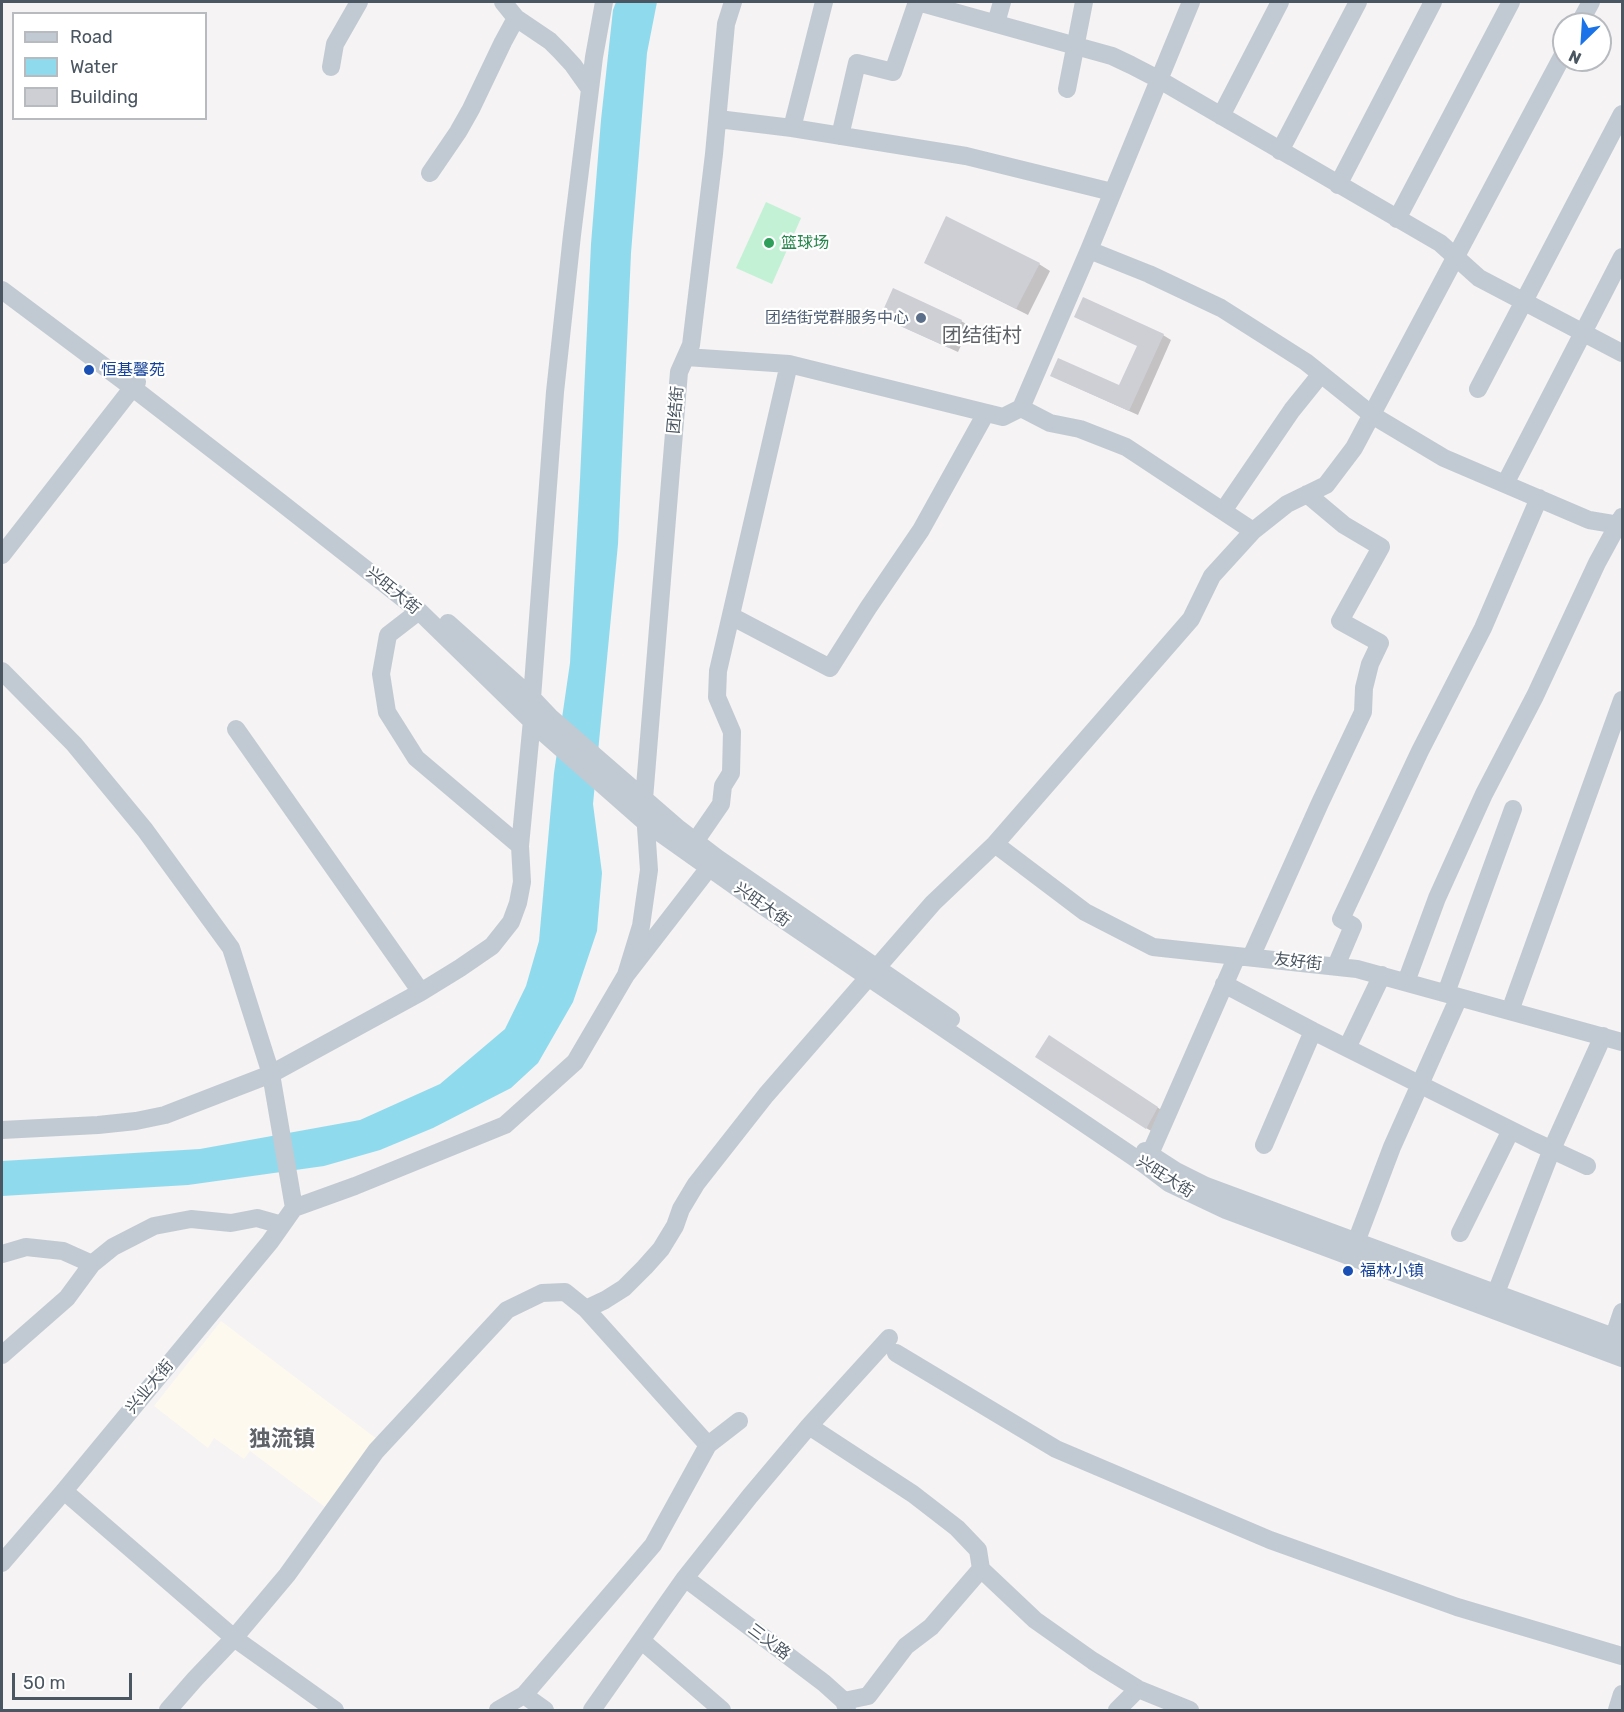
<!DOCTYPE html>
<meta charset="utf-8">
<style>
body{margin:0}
#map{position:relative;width:1624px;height:1712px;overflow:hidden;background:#f5f3f3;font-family:Rubik,sans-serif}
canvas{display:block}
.frame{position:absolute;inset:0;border:3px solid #4a5661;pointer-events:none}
.legend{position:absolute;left:12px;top:12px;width:195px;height:108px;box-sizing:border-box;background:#fff;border:2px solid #b7bbc0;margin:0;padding:8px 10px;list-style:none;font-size:18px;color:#4a5661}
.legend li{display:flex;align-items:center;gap:12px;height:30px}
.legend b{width:30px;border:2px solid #b7bbc0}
.north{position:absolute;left:1552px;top:12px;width:60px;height:60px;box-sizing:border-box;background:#fff;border:2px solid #b7bbc0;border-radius:50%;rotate:205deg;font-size:16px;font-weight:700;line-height:24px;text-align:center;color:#4a5661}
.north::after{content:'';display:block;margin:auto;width:21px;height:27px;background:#1a73e8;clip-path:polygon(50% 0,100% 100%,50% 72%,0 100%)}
.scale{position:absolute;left:12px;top:1673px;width:120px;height:27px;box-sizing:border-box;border:3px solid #4a5661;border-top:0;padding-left:8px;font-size:18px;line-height:21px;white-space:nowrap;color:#4a5661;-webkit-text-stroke:4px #fff;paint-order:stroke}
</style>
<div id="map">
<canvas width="1624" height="1712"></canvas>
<div class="frame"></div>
<ul class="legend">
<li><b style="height:8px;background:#c1cad2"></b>Road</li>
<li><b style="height:16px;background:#90daee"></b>Water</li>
<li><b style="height:16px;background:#cdcfd5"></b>Building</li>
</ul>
<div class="north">N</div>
<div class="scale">50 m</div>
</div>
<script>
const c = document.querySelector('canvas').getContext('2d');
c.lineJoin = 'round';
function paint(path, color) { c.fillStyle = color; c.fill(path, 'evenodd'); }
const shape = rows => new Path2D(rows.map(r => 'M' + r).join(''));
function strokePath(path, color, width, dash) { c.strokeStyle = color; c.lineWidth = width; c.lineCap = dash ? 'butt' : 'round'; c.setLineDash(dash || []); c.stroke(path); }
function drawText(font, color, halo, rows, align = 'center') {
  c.font = font + ' Rubik,"Noto Sans SC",sans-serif'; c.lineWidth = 4.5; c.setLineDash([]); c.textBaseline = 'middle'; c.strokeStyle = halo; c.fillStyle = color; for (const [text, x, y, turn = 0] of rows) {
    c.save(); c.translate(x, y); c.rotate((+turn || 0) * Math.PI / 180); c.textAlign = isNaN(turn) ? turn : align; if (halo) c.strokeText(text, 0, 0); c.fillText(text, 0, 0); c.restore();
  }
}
paint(shape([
 [221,1321,377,1439,325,1507,250,1451,244,1459,214,1438,208,1448,154,1406]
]), '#fdf9ef');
paint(shape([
 [766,202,801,218,772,284,736,268]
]), '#c3f1d5');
paint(shape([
 [616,2,657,2,647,53,631,253,618,544,593,804,602,873,597,931,573,1002,538,1063,511,1088,433,1128,380,1150,324,1166,188,1185,2,1196,2,1161,200,1149,360,1120,440,1084,505,1029,526,986,539,941,554,773,570,663,580,479,591,244,601,120,613,10]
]), '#90daee');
paint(shape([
 [1039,264,1050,271,1028,315,937,269],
 [890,321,961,321,970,326,958,352],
 [1163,335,1171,340,1138,415,1060,380,1120,387],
 [1058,1042,1166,1113,1155,1133,1146,1128]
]), '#0003');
paint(shape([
 [946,216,1040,263,1016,309,924,263],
 [893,288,962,320,949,348,880,317],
 [1083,297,1164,334,1129,411,1050,376,1058,358,1119,385,1137,346,1074,317],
 [1049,1035,1158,1107,1146,1129,1035,1057]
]), '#cdcfd5');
strokePath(shape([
 [503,2,516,18,550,41,561,52,573,65,590,89],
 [918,2,1112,56,1131,65,1158,79,1440,243,1479,278,1622,353],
 [996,23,1002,2],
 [1579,24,1591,2],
 [331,67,335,44,359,2],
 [1067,89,1084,2],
 [1221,116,1280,2],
 [718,119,792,128,966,156,1112,192],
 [792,128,824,2],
 [840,136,857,63,893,72,917,2],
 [1280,151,1358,2],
 [430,173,458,132,471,109,503,42,516,18],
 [1338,185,1433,2],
 [1397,219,1511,2],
 [1089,250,1149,274,1221,308,1306,362,1372,415,1444,458,1589,520,1619,525],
 [2,290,133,388,279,501,419,611,546,735,646,823,763,906,1144,1164,1169,1183,1226,1210,1622,1358],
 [686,357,789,364,1003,417,1021,408,1089,250,1191,2],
 [1478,389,1622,114],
 [1021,408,1050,423,1080,429,1126,447,1253,531],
 [1505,484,1622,257],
 [1223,511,1292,410,1321,374],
 [2,555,137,382],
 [419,611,388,635,381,674,387,712,416,758,520,846],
 [731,616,830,668,868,608,921,530,986,413],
 [448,623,532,698,550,717,679,829,717,858,951,1019],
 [2,671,74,744,145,830,231,948,271,1074,294,1208],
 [236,729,421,992],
 [995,844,1085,912,1153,947,1357,969,1622,1042],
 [690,849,721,804,723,786,731,773,732,732,717,697,718,671,789,364],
 [1251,957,1320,803,1363,712,1364,688,1370,664,1380,643,1340,621,1381,547,1344,525,1307,494],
 [1336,966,1353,926,1341,919,1420,751,1483,628,1539,498],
 [626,975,641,926,649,870,644,799,679,372,691,345,714,154,726,24,733,2],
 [1406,982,1437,898,1484,794,1535,696,1597,563,1622,517],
 [1224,984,1313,1031,1533,1141,1587,1166],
 [1446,993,1513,809],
 [1510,1011,1622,700],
 [1347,1048,1382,975],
 [2,1130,98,1125,136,1121,165,1115,271,1074,421,992,460,968,492,946,511,922,518,903,522,882,520,846,532,720,532,698,555,392,572,235,594,57,604,2],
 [1264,1145,1313,1031],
 [1145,1151,1176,1171,1206,1186,1622,1340],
 [1145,1162,1150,1154,1237,956],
 [294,1208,355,1186,505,1125,575,1062,626,975,715,860],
 [1460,1233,1511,1130],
 [1353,1250,1392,1147,1459,997],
 [2,1254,26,1247,63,1251,92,1264,113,1247,154,1226,191,1219,231,1223,257,1218,282,1225],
 [1492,1303,1552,1149,1603,1036],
 [586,1309,708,1445],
 [1610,1348,1622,1312],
 [896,1353,1056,1449,1270,1540,1457,1607,1622,1656],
 [2,1355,67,1298,92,1264],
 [809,1426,913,1494,957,1528,978,1550,981,1569,1035,1620,1093,1661,1138,1689,1190,1710],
 [64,1491,234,1638,335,1710],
 [2,1563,64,1491,270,1242,294,1208],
 [685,1578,824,1683,844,1701,847,1710],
 [642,1641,722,1710],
 [524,1695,545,1710],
 [844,1701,868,1696,906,1646,931,1627,981,1569],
 [168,1710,195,1679,234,1638,287,1575,376,1451,507,1310,542,1293,565,1292,586,1309,605,1300,624,1288,645,1267,661,1249,675,1226,681,1209,696,1184,766,1095,933,903,995,844,1191,619,1212,576,1253,531,1287,504,1326,485,1354,448,1564,53],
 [498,1710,524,1695,653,1545,708,1445,739,1421],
 [592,1710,685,1578,750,1496,809,1426,889,1338],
 [1117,1710,1138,1689],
 [1617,1710,1622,1694]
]), '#c1cad2', 18);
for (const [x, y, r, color] of [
 [769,243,6,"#2e9e5b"],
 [921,318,6,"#5c6f8a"],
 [89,370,6,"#1a4fb4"],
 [1348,1271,6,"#1a4fb4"]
]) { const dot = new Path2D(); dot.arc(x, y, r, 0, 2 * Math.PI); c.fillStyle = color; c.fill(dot); strokePath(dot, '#fff', 2); }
drawText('16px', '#27864d', '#fff', [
 ["篮球场",781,243]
], 'left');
drawText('16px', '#4e5e75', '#fff', [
 ["团结街党群服务中心",909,318]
], 'right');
drawText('16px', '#164399', '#fff', [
 ["恒基馨苑",101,370],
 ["福林小镇",1360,1271]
], 'left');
drawText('16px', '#4a5661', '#fff', [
 ["团结街",676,410,-85],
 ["兴旺大街",393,591,39],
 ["兴旺大街",762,905,35],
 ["友好街",1298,962,6],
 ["兴旺大街",1165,1177,32],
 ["兴业大街",150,1387,-50],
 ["三义路",769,1642,37]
]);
drawText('20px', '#5f6368', '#fff', [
 ["团结街村",982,336]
]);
drawText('bold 22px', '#5f6368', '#fff', [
 ["独流镇",282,1440]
]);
</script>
